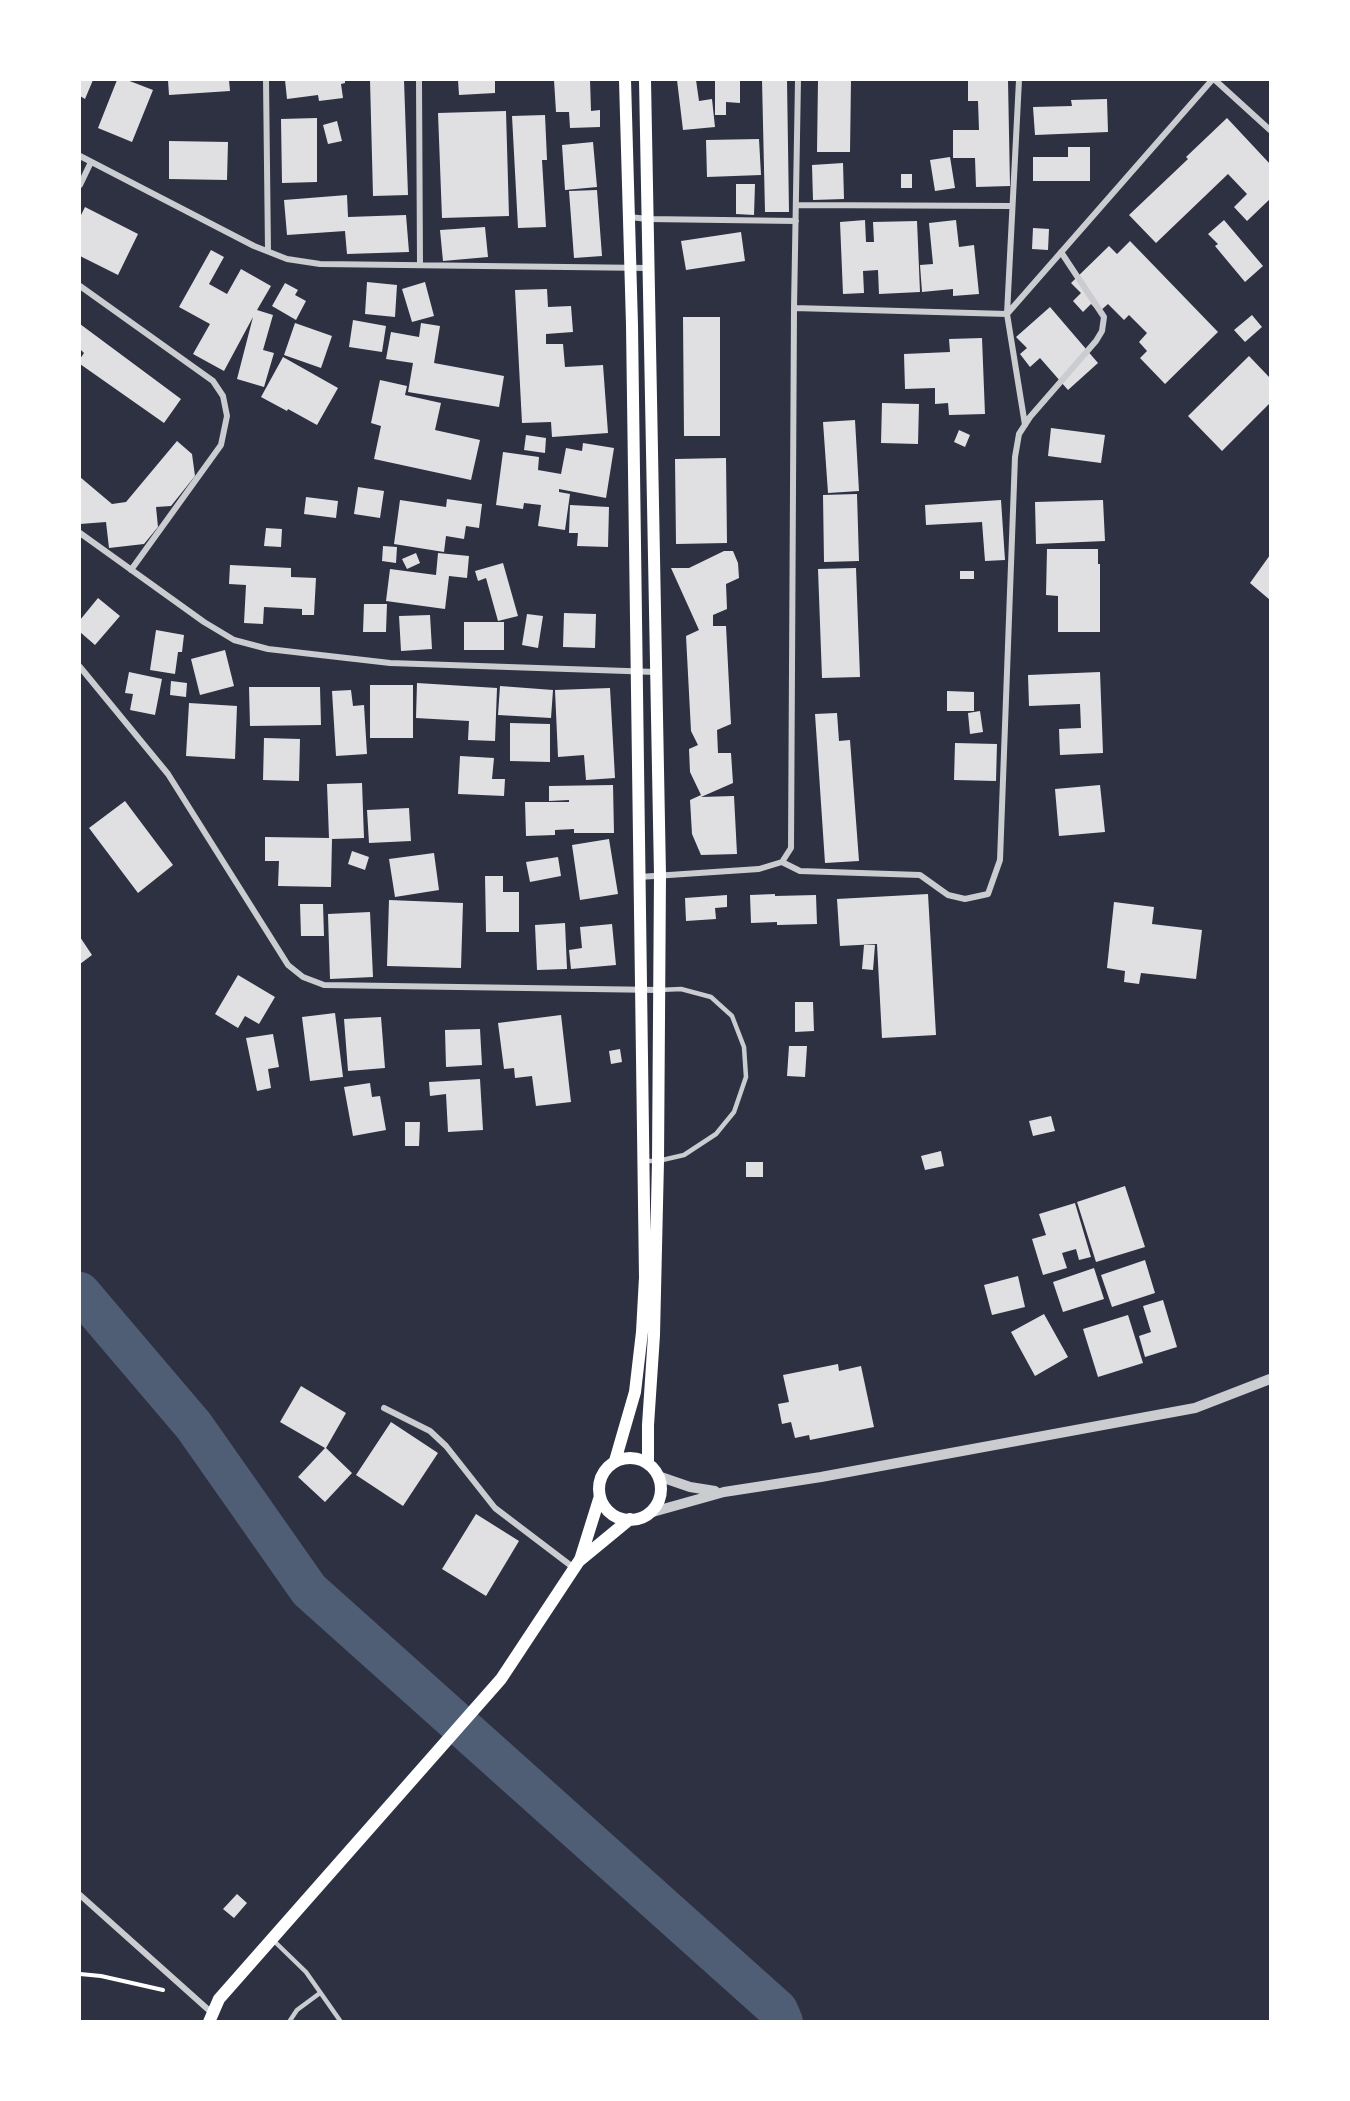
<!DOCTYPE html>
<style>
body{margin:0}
#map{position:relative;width:1350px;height:2101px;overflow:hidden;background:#2d3142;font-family:Ubuntu,sans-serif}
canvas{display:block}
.frame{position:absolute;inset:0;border:81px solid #fff;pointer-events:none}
</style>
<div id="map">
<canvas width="1350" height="2101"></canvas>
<div class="frame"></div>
</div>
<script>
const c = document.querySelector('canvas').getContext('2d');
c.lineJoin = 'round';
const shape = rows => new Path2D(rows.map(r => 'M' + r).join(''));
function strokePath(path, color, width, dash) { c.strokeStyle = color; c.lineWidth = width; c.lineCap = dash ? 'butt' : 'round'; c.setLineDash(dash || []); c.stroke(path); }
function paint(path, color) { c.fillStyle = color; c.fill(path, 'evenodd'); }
strokePath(shape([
 [80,1292,194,1426,309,1590,778,2010,783,2022]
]), '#4f5d75', 40);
paint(shape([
 [80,80,93,80,85,99,80,96],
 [117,80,127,80,153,90,132,142,98,128],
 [168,80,229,80,230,91,169,95],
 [285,80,345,80,345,83,341,84,343,98,319,101,318,95,287,99],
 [370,80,404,80,408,195,373,196],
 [458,80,495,80,495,93,459,95],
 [554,80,590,80,591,111,600,110,600,127,570,128,569,112,556,112],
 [677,80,696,80,699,101,712,99,715,127,683,130],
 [715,80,740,80,740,103,726,102,726,115,715,115],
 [762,80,787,80,789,212,765,212],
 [818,80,851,80,850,152,817,152],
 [968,80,1008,80,1010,186,976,187,975,158,953,158,953,130,979,130,978,101,968,101],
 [1107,99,1108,132,1035,135,1033,107,1072,106,1071,100],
 [506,111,509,216,442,218,438,113],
 [545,115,547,160,542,160,546,227,518,228,512,116],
 [317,118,317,182,282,183,281,119],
 [1227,118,1270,164,1270,199,1247,221,1234,207,1247,194,1228,174,1156,243,1129,215,1188,159,1186,157],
 [337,121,342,141,328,144,323,125],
 [759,139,761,175,707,177,706,140],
 [169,141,228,142,227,180,169,179],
 [593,142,597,187,565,190,562,145],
 [1068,147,1090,147,1090,181,1033,181,1033,157,1068,157],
 [950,157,955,188,935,191,930,160],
 [843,163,844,199,813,200,812,165],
 [901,174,912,174,912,188,901,188],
 [736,184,755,184,754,215,736,214],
 [597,190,602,256,574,258,569,191],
 [347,195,348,217,406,215,409,252,347,254,345,231,287,235,284,200],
 [85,207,138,234,118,275,80,256,80,217],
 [865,220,866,242,874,242,873,222,917,221,920,292,879,294,878,270,863,271,864,293,843,294,840,222],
 [956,220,959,247,974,245,979,294,953,296,953,289,922,292,920,265,933,264,929,223],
 [1224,220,1263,266,1245,282,1215,246,1218,244,1208,234],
 [485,227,488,257,443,261,440,230],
 [1033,228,1049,229,1048,250,1032,249],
 [741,232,745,261,686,270,681,241],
 [1130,241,1218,332,1165,384,1140,358,1147,351,1139,342,1147,333,1129,315,1124,320,1108,304,1099,312,1091,304,1083,312,1073,301,1081,293,1071,283,1109,246,1117,254],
 [211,250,224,257,209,284,227,294,241,269,271,286,257,310,273,315,263,350,274,353,264,387,237,379,253,317,224,371,193,354,210,324,179,307],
 [367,282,397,285,395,317,365,314],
 [425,282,434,316,412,322,402,289],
 [285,283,298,290,295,295,306,301,296,320,272,306],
 [547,289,548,307,571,306,573,332,546,334,546,344,563,344,565,367,603,365,608,433,552,437,551,422,522,423,515,290],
 [1050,307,1098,363,1068,390,1040,358,1030,367,1020,354,1027,348,1016,337],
 [1252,315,1262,327,1245,342,1234,330],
 [683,317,720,317,720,436,684,436],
 [353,320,386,326,382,352,349,347],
 [295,323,332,336,321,368,284,355],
 [421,323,440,326,434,363,504,376,499,407,408,392,413,363,386,359,391,332,419,337],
 [80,324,181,399,164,423,80,364,80,359,84,353,80,349],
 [982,338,985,414,949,415,948,403,935,404,935,388,905,389,904,354,950,352,949,339],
 [1249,356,1270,378,1270,403,1222,451,1188,416],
 [283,357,338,388,317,425,288,409,287,411,261,397],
 [380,380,407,386,405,395,441,403,435,430,480,440,471,480,374,459,381,426,371,423],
 [882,403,919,404,918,444,881,443],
 [855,420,859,491,828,493,823,422],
 [1051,428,1105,435,1101,463,1048,456],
 [959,430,970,435,965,447,954,442],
 [526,435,546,438,545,453,524,450],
 [177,441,192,454,195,476,171,506,156,507,158,527,144,544,109,548,106,522,80,524,80,477,112,504,126,502],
 [583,443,614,448,606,498,559,489,559,492,570,494,565,530,538,526,541,505,524,503,523,509,496,505,503,452,539,457,538,470,561,474,566,448,582,451],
 [726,458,727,543,676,544,675,459],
 [358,487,384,491,380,518,354,514],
 [857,494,859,561,824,562,823,495],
 [306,497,338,501,336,518,304,514],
 [447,499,482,504,479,528,466,526,464,539,446,536,444,552,394,544,400,500,446,507],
 [1001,500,1005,560,985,561,982,522,926,525,925,505],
 [1103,500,1105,541,1036,544,1035,502],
 [570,505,609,507,608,547,577,546,578,533,569,533],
 [266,528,282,529,281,547,264,546],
 [383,546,397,547,396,563,382,561],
 [1047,549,1098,549,1098,564,1100,564,1100,632,1058,632,1058,596,1046,595],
 [724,551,733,551,738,563,739,578,726,584,727,609,713,615,713,626,726,626,731,724,717,730,718,753,731,753,733,783,701,797,734,796,737,854,701,855,692,834,690,800,701,795,690,772,689,749,698,745,691,731,686,636,699,630,671,568,689,568],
 [416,553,420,563,407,569,402,559],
 [438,553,469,556,467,578,449,576,445,609,386,601,390,569,436,575],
 [1270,555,1270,600,1250,583],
 [503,563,518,616,498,621,486,578,478,581,475,571],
 [230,565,291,568,291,577,316,578,314,615,302,615,302,609,264,607,263,624,244,623,246,585,229,584],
 [856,568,860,677,822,678,818,569],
 [960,571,974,571,974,579,960,579],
 [98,598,120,616,95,645,80,632,80,620],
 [364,604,387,604,386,632,363,632],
 [564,613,596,614,595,648,563,647],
 [527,614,543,616,538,648,522,645],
 [430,615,432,649,401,651,399,616],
 [464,622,504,622,504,650,464,650],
 [156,630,184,635,182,652,178,652,175,674,150,670],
 [225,650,234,686,200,695,191,659],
 [129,672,162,679,155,715,130,710,133,694,125,693],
 [1100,672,1103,753,1060,755,1059,729,1081,728,1080,704,1029,706,1028,675],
 [171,681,187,683,186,697,170,695],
 [417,683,497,688,495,741,468,740,469,721,416,718],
 [370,685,413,685,413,738,370,738],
 [500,686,553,690,551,718,498,715],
 [249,687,320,687,321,725,250,726],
 [610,688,615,778,586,780,584,755,558,757,555,690],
 [351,690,353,706,364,705,367,754,336,756,332,691],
 [947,691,974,692,974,711,947,711],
 [189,703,237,706,235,759,186,756],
 [980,711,983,732,970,734,968,713],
 [837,713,839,741,850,740,859,861,825,863,815,714],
 [510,723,550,724,550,762,510,761],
 [264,738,300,739,299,781,263,780],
 [955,743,997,744,996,781,954,780],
 [460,756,494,758,492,779,505,779,504,796,458,794],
 [362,783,364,838,332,839,331,887,278,886,279,861,265,861,265,837,329,838,327,784],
 [613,785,614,833,574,833,574,829,555,830,555,835,526,836,525,802,569,802,569,800,549,801,549,786],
 [1100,785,1105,832,1059,836,1055,789],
 [125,801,173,865,138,893,89,828],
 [409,808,411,841,369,843,367,810],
 [609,839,618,894,580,900,572,845],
 [352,851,369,857,365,870,348,864],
 [434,853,439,890,395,897,389,859],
 [558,857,561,876,530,882,526,862],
 [485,876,503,876,503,892,519,892,519,932,486,932],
 [775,894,775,896,816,895,817,924,777,925,777,922,751,923,750,895],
 [928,894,936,1035,882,1038,877,944,840,946,837,899],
 [727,895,727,907,715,908,716,919,686,921,685,898],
 [389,900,463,903,461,968,387,966],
 [1114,902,1154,907,1152,924,1202,930,1196,979,1141,973,1139,984,1124,982,1125,971,1107,968],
 [300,904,323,904,324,936,301,936],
 [370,912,373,977,330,979,328,914],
 [565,923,567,969,537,970,535,925],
 [612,924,616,965,571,969,569,950,582,948,580,927],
 [80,937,92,955,80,964],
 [864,945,875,945,873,970,862,969],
 [238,975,275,997,259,1024,245,1016,238,1028,215,1014],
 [795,1002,813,1002,814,1031,795,1032],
 [335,1013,343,1077,310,1081,302,1017],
 [561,1015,571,1102,536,1106,532,1076,515,1078,514,1068,504,1069,498,1023],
 [381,1017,385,1068,348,1071,344,1019],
 [480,1029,482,1065,446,1067,445,1030],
 [273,1034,279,1067,268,1069,271,1088,257,1091,246,1038],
 [789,1046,807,1046,805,1077,787,1076],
 [620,1049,622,1062,611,1064,609,1051],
 [480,1079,483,1130,448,1132,446,1094,430,1096,429,1082],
 [370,1083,372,1097,380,1096,386,1130,353,1136,344,1087],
 [1051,1116,1055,1131,1033,1136,1029,1121],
 [405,1122,420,1122,419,1146,405,1146],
 [941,1151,944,1166,925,1170,921,1156],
 [746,1162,763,1162,763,1177,746,1177],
 [1125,1186,1145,1247,1096,1262,1077,1202],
 [1075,1203,1091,1257,1079,1260,1076,1249,1062,1253,1067,1268,1043,1275,1032,1239,1046,1235,1039,1214],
 [1145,1260,1155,1293,1112,1307,1101,1275],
 [1094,1268,1104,1299,1063,1312,1053,1282],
 [1018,1276,1025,1307,992,1315,984,1285],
 [1163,1300,1177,1347,1145,1357,1139,1336,1151,1332,1143,1306],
 [1044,1314,1068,1357,1035,1376,1011,1332],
 [1128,1315,1143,1363,1098,1377,1083,1329],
 [838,1364,839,1371,861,1366,874,1427,810,1440,809,1435,795,1438,791,1422,782,1424,778,1404,789,1402,783,1375],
 [301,1386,346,1413,326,1448,352,1473,325,1502,298,1477,325,1448,280,1422],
 [391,1422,438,1453,403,1506,356,1475],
 [476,1514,519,1541,486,1596,442,1569],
 [237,1894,247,1903,234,1918,223,1909]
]), '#e0e0e3');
strokePath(shape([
 [80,1974,101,1976,163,1990]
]), '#fff', 4);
strokePath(shape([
 [644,1161,658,1161,684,1155,716,1134,734,1112,746,1077,744,1047,732,1016,711,997,681,989,659,990],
 [274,1941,306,1972,341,2022],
 [289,2022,297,2010,320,1993]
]), '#caccd0', 4.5);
strokePath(shape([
 [266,80,268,251],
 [419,80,420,265],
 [1019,80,1007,314,1025,425],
 [1215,80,1270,130],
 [80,156,254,246,287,259,320,264,648,268],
 [80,185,91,162],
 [796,205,1012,206],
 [629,217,648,219,796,221],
 [80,286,213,381,223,396,227,416,221,445,131,570],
 [794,308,1007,314,1212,80],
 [80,533,204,622,234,640,268,649,390,663,656,672],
 [80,667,168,774,288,965,303,977,324,985,659,990],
 [782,862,800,871,920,875,948,895,965,899,988,894,1000,860,1015,457,1019,434,1030,417,1096,341,1102,331,1104,317,1061,252],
 [639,877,759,869,782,862,791,848,794,308,798,80],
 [384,1408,430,1431,446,1446,495,1508,574,1568],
 [80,1895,212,2013]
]), '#caccd0', 6);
strokePath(shape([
 [658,1476,690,1487,715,1491],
 [649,1513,724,1492,821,1477,1195,1408,1270,1379]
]), '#caccd0', 10);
strokePath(shape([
 [645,80,660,875,658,1161,654,1335,648,1425,648,1464],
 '599 1489a31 31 0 1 1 62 0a31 31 0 1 1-62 0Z',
 [615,1461,635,1392,642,1332,645,1277,632,325,625,80],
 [580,1560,600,1496],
 [209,2022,219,1999,501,1679,579,1561,630,1519]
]), '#fff', 12);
</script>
